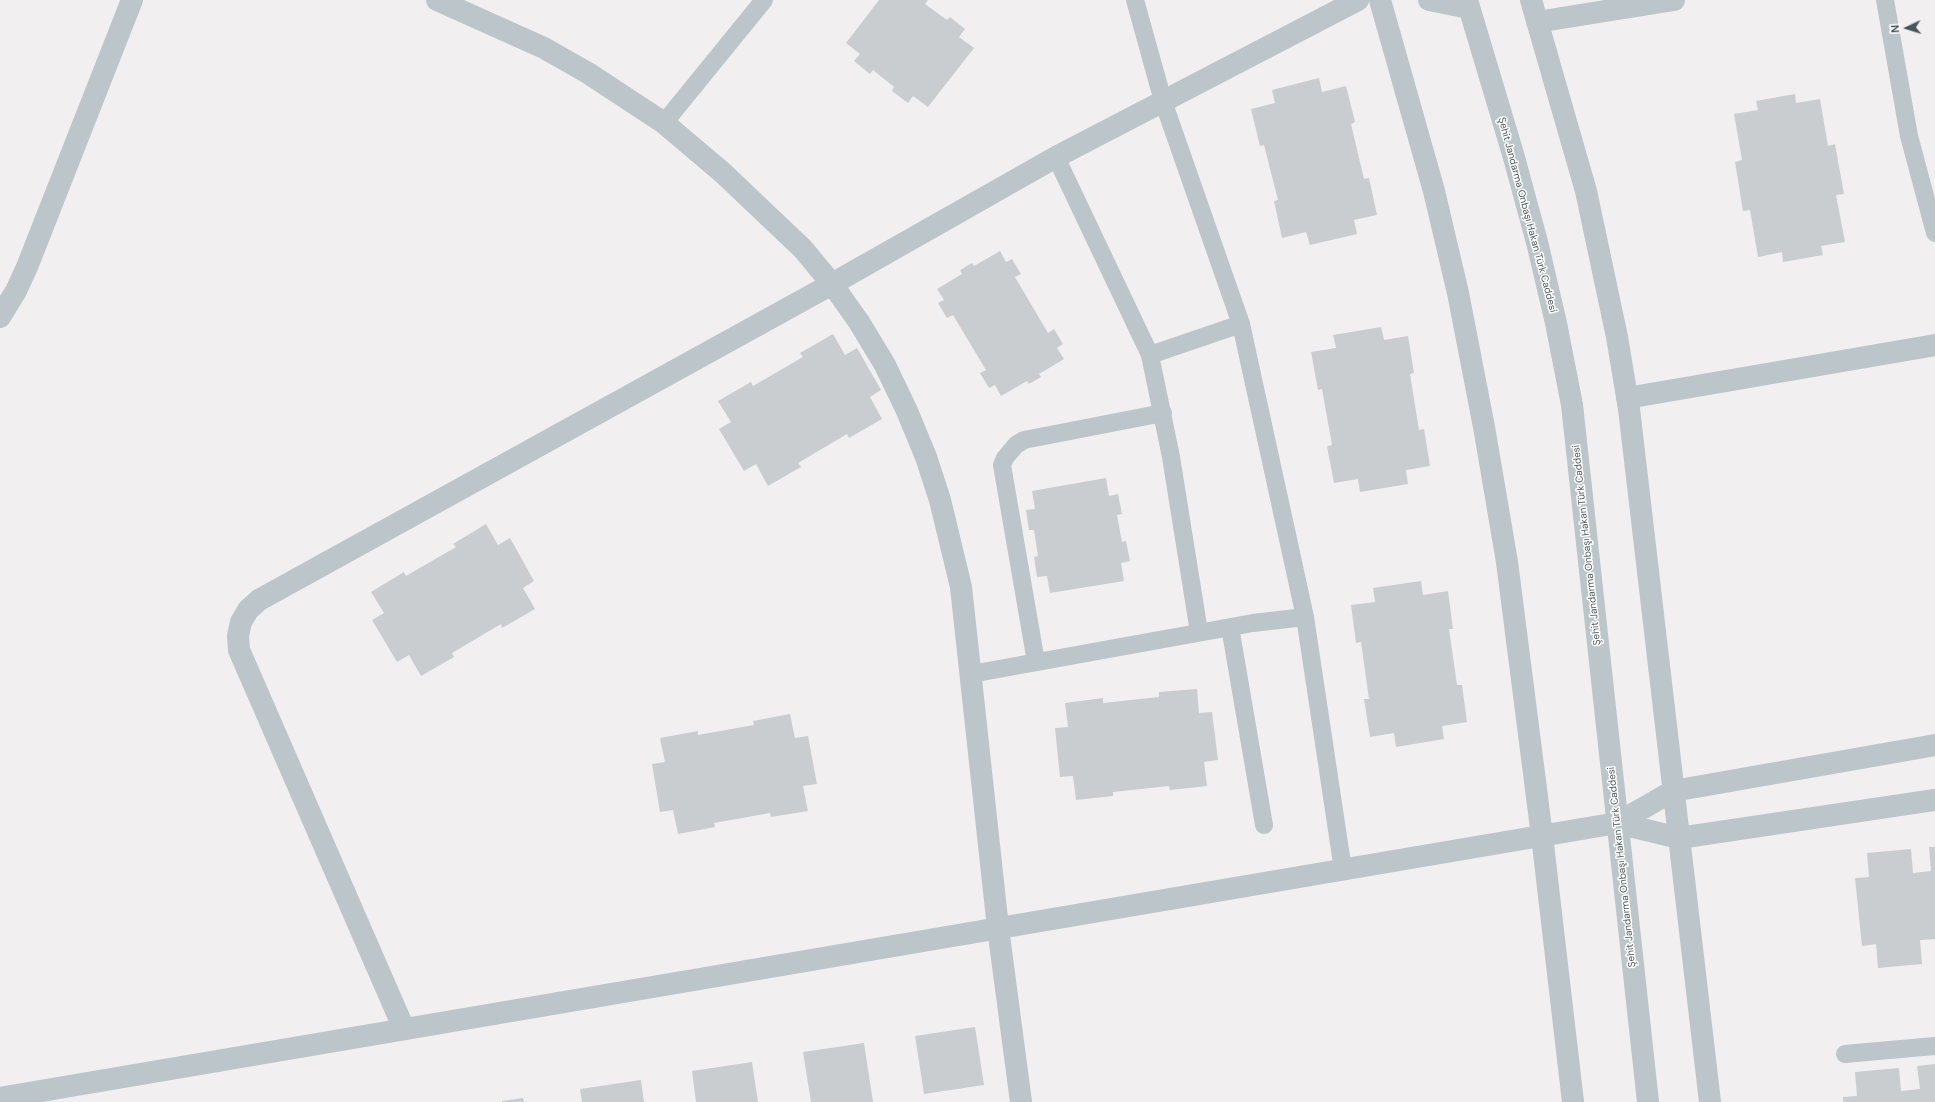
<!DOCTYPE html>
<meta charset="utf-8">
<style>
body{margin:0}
#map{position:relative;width:1935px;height:1102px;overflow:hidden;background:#f1eff0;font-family:"DM Sans",sans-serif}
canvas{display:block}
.north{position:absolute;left:1887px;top:8px;width:40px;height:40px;-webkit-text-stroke:3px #fff;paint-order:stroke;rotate:266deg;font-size:11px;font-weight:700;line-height:16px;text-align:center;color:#49555a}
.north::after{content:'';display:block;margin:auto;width:14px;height:18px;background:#49555a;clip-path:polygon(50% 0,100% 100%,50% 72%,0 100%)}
</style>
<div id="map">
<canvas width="1935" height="1102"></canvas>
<div class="north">N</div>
</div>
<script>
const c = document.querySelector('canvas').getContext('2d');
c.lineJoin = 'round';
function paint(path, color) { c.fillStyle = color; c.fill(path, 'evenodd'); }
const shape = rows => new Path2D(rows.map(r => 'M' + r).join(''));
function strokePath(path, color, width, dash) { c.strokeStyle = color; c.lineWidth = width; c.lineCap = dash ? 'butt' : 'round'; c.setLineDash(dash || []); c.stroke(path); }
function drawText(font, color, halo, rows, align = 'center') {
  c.font = font + ' "DM Sans",sans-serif'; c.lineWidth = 3; c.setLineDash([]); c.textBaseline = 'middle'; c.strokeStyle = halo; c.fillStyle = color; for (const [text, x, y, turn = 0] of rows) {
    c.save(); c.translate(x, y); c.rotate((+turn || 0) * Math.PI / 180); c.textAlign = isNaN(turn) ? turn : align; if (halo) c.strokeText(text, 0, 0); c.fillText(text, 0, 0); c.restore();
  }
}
paint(shape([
 [879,0,928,0,925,4,947,20,950,17,965,29,959,37,974,48,928,107,913,96,908,103,892,91,894,87,873,70,870,74,854,61,860,54,846,43],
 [1319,78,1322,92,1346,86,1355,122,1351,124,1364,179,1369,178,1377,215,1354,220,1357,234,1310,245,1306,232,1282,238,1274,201,1278,200,1264,145,1260,146,1251,109,1275,103,1272,90],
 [1795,94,1796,103,1820,99,1828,146,1835,144,1844,194,1836,195,1845,242,1821,246,1823,255,1783,262,1782,252,1758,257,1750,210,1743,211,1735,162,1742,160,1734,114,1758,110,1756,101],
 [1000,251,1006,262,1012,259,1021,274,1015,277,1048,333,1054,329,1063,344,1057,348,1064,359,1039,374,1041,377,1029,384,1027,381,1001,396,995,385,989,388,980,373,986,370,953,315,947,318,938,303,944,300,937,289,962,274,960,270,972,263,974,266],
 [1381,327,1384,340,1408,336,1414,373,1410,374,1419,430,1424,429,1430,466,1406,470,1408,484,1360,492,1358,479,1334,483,1327,446,1332,445,1322,389,1318,390,1311,352,1336,348,1333,335],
 [833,334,845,355,857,348,881,390,870,397,882,419,849,438,847,434,798,463,801,467,768,486,756,464,744,471,719,429,731,422,718,401,751,382,753,386,803,357,800,353],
 [1106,478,1109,496,1118,494,1122,514,1117,515,1122,542,1126,541,1130,561,1121,563,1124,581,1050,593,1047,576,1037,577,1034,557,1038,556,1034,530,1029,530,1026,510,1035,509,1032,491],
 [486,524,498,545,510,538,534,581,523,588,535,609,502,628,501,624,452,653,454,657,421,676,409,655,397,662,372,620,384,613,371,592,404,572,406,576,456,547,453,544],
 [1421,581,1423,595,1448,591,1453,629,1449,629,1457,685,1462,685,1467,722,1442,726,1444,739,1396,747,1394,733,1370,737,1364,699,1369,699,1361,642,1356,643,1351,605,1375,602,1373,588],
 [1197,689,1199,713,1212,712,1218,760,1204,762,1207,786,1170,790,1169,786,1113,792,1113,796,1076,800,1073,776,1060,777,1055,728,1068,727,1065,703,1103,698,1103,703,1159,697,1159,692],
 [790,714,795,738,808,736,817,784,803,786,808,811,771,817,770,813,714,823,715,827,678,834,673,810,660,812,652,764,665,762,660,738,698,731,698,735,754,725,753,721],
 [1929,847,1935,847,1935,939,1920,940,1922,964,1878,968,1876,944,1862,946,1855,878,1869,877,1867,853,1911,849,1913,873,1931,871],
 [975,1027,984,1085,924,1094,915,1036],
 [864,1043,873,1102,811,1102,803,1052],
 [752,1062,758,1102,696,1102,692,1071],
 [1935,1064,1935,1102,1843,1102,1843,1097,1857,1096,1855,1072,1899,1068,1901,1091,1920,1089,1917,1066],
 [641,1080,644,1102,582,1102,580,1089],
 [523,1098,524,1102,502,1102,502,1101]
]), '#c9cdd0');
strokePath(shape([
 [1135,0,1163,101,1241,324,1305,617,1343,870],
 [1885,0,1909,136,1935,233],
 [664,123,764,0],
 [1056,157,1150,355,1171,457,1199,632],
 [1150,355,1241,324],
 [1230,627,1264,825],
 [1036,662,1002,465,1005,458,1016,445,1024,440,1163,413],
 [971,674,1253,623,1305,617],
 [1845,1054,1935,1046]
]), '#bcc5ca', 18);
strokePath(shape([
 [437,0,544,48,588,73,664,123,723,173,803,249,832,284,859,322,885,365,907,411,926,457,940,500,961,587,998,928,1021,1102],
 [1380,0,1434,191,1458,293,1484,427,1507,562,1542,836,1573,1102],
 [1429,0,1469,8],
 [1467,0,1513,154,1537,242,1556,323,1572,405,1648,1102],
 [1531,0,1586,191,1617,337,1629,409,1710,1102],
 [1537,22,1674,0],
 [0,317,16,291,27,267,132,0],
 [1627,398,1935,345],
 [1617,823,1679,838,1935,800],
 [404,1029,239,650,238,636,241,622,248,610,259,600,832,284,1056,157,1358,0],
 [0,1098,1617,823,1673,791,1935,745]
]), '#bcc5ca', 22);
drawText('10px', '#49555a', '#fff', [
 ["Şehit Jandarma Onbaşı Hakan Türk Caddesi",1527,215,75],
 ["Şehit Jandarma Onbaşı Hakan Türk Caddesi",1587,545,-96],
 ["Şehit Jandarma Onbaşı Hakan Türk Caddesi",1622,867,-96]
]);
</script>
